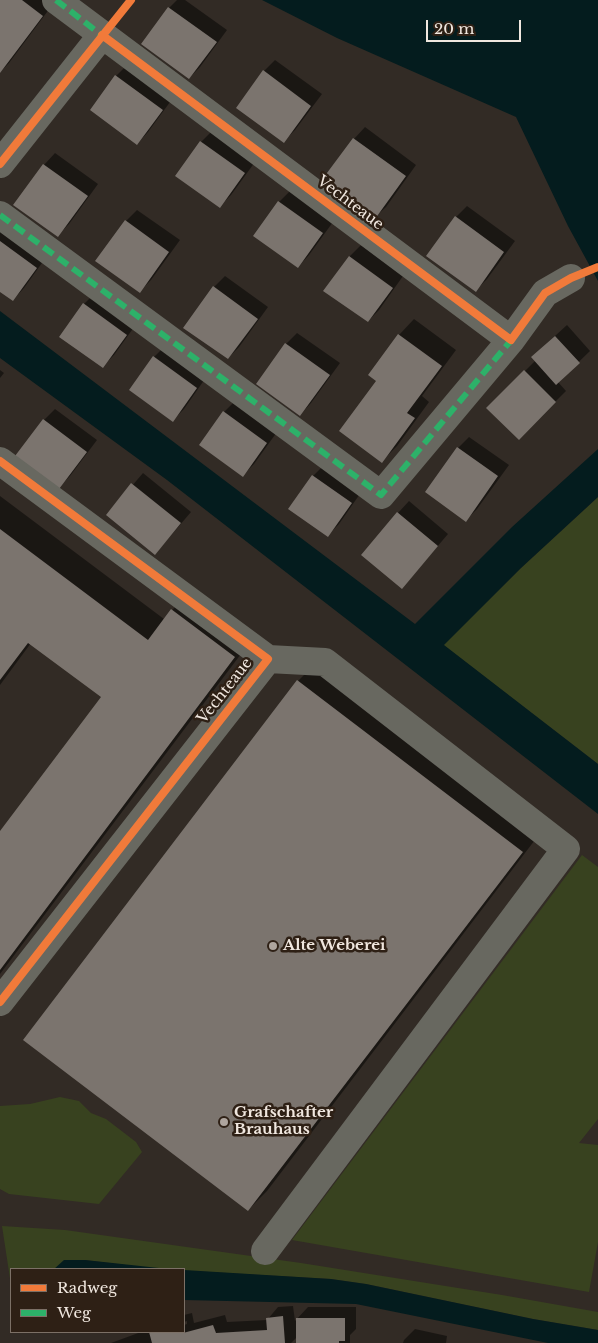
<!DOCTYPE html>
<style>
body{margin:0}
#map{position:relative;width:598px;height:1343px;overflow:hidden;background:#322b25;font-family:"Libre Baskerville",serif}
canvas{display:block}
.legend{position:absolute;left:10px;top:1268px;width:175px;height:65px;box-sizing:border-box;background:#2e2015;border:1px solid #7c7066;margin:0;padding:6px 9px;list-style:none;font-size:15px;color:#f0e7df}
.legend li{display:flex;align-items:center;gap:10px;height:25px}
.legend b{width:25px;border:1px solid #7c7066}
.scale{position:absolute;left:426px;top:20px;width:95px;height:22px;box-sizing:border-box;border:2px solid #f0e7df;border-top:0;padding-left:6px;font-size:15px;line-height:18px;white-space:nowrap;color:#f0e7df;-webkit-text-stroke:4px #2e2015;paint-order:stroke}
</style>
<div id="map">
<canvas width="598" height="1343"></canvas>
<ul class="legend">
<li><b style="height:6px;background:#f17a3a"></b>Radweg</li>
<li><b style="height:6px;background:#2db169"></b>Weg</li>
</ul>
<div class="scale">20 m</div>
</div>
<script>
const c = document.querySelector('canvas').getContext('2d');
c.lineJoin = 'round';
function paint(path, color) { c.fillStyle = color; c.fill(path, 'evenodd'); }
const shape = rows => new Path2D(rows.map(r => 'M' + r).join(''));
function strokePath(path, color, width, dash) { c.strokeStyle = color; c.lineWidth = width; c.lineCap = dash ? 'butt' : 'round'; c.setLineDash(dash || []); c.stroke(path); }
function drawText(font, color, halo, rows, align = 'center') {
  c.font = font + ' "Libre Baskerville",serif'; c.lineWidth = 5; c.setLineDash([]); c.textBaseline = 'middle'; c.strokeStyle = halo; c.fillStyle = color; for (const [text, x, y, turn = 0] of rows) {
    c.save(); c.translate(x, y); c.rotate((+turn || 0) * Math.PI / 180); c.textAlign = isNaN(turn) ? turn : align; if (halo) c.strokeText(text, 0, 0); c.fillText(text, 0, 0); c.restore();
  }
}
paint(shape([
 [598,497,598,764,443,645,521,568],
 [582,855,598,867,598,1119,579,1143,598,1145,598,1242,589,1292,292,1240],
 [60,1097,79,1101,91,1113,106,1119,136,1142,142,1152,99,1204,9,1194,0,1189,0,1106,30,1104],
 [2,1226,65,1230,301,1263,502,1295,598,1312,598,1330,533,1319,366,1284,331,1279,156,1269,85,1260,54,1269,11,1269,11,1285]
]), '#38421f');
paint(shape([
 [262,0,598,0,598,281,568,226,516,117,337,38],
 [0,311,415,624,512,527,598,449,598,497,521,568,444,645,598,764,598,814,167,480,0,358],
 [64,1260,85,1260,168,1269,54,1269],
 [184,1270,331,1279,366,1284,533,1319,598,1330,598,1343,548,1343,356,1304,184,1300]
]), '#041c1e');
paint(shape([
 [0,0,48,0,53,4,9,63,0,72],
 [177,0,185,0,227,30,200,67,189,78,143,44,169,8],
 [275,60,322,94,295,130,284,141,264,71],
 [127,65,173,98,148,132,137,144,116,76],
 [365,127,416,165,386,207,374,218,354,139],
 [212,131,255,162,231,195,220,206,177,176,201,142],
 [55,153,98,184,69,224,58,235,15,204,44,165],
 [290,191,333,222,309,255,298,267,279,202],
 [467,206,515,241,487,279,476,290,456,217],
 [137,210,180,240,151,280,139,292,126,221],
 [0,230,47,256,24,288,13,300,0,290],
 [361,245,403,276,379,310,368,321,325,290,350,256],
 [225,276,268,307,239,347,228,358,214,287],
 [95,293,137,323,114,355,103,366,84,304],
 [414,319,456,350,422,396,429,402,397,446,382,461,378,380,399,335],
 [567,325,590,351,558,382,566,391,519,438,488,408,535,361,544,346],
 [297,333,340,363,311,403,300,415,286,344],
 [165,346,207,376,184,409,173,420,154,357],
 [0,370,4,373,0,378],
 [235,401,277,432,254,464,243,475,224,412],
 [55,409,97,440,70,476,59,487,44,420],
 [469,437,509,465,477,509,466,520,458,448],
 [324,465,362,491,339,524,327,536,313,476],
 [143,473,191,512,155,554,107,515],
 [0,496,164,619,190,591,253,638,0,974,0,833,103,697,31,643,0,685],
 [409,501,448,534,402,588,398,513],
 [317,662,541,832,267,1191,248,1210,298,681],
 [293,1306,295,1321,308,1307,356,1307,356,1329,350,1335,350,1343,297,1343,297,1337,291,1343,111,1343,141,1332,184,1332,184,1325,187,1324,187,1321,184,1322,184,1315,192,1313,194,1323,225,1315,227,1322,267,1320,278,1307],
 [415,1329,447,1336,446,1343,403,1343,404,1340]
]), '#0007');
paint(shape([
 [0,0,22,0,43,16,0,73],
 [168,7,217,42,189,79,141,44],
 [263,70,311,106,284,143,236,108],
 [115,75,163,110,137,145,90,110],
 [353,138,406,176,375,219,321,181],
 [200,141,245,173,220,208,175,176],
 [43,164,88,196,58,237,13,205],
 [278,201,323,233,298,268,253,236],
 [455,216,504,252,476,292,426,256],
 [125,220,169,252,140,293,95,261],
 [0,241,37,268,13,301,0,292],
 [349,256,393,288,368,322,323,291],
 [213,286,258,319,228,359,183,328],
 [83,303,127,335,103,368,59,337],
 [398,334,442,366,407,413,415,418,382,463,339,431,376,381,368,375],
 [555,336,580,363,556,385,531,357],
 [285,343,330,375,300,416,256,384],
 [153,356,197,388,173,422,129,390],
 [524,370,556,402,519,440,486,408],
 [223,411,267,443,243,477,199,445],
 [43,419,87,452,59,489,15,456],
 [457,447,498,476,466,522,425,492],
 [312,475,352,503,328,537,288,509],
 [131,483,181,523,155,555,106,515],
 [397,512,438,546,402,589,361,555],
 [0,529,148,640,171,609,235,657,0,970,0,831,101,697,28,643,0,680],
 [297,680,523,852,248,1211,23,1040],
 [283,1316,285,1343,152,1343,149,1332,182,1332,183,1333,213,1325,216,1333,267,1330,266,1318],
 [296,1318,345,1318,345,1341,339,1341,339,1343,296,1343]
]), '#7b746e');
strokePath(shape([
 [56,0,511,340],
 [0,164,102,35],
 [0,215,381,495,511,340,545,293,571,278],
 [0,461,268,659,0,1002],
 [265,1251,566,849,325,662,268,659]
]), '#686860', 28);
strokePath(shape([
 [56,0,104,37],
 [0,215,381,495,513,338]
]), '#2db169', 6, [12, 6]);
strokePath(shape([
 [102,35,511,340,545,293,571,278,598,267],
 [0,164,131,0],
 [0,461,268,659,0,1002]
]), '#f17a3a', 8);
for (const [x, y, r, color] of [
 [273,946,5,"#aea59e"],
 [224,1122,5,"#aea59e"]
]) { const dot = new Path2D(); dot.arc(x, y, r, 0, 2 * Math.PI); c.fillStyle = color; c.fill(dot); strokePath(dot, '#2e2015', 2); }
drawText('15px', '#f0e7df', '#2e2015', [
 ["Vechteaue",350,203,37],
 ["Vechteaue",225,691,-52]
]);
drawText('bold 15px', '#f0e7df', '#2e2015', [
 ["Alte Weberei",283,946],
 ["Grafschafter",234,1113],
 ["Brauhaus",234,1130]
], 'left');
</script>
